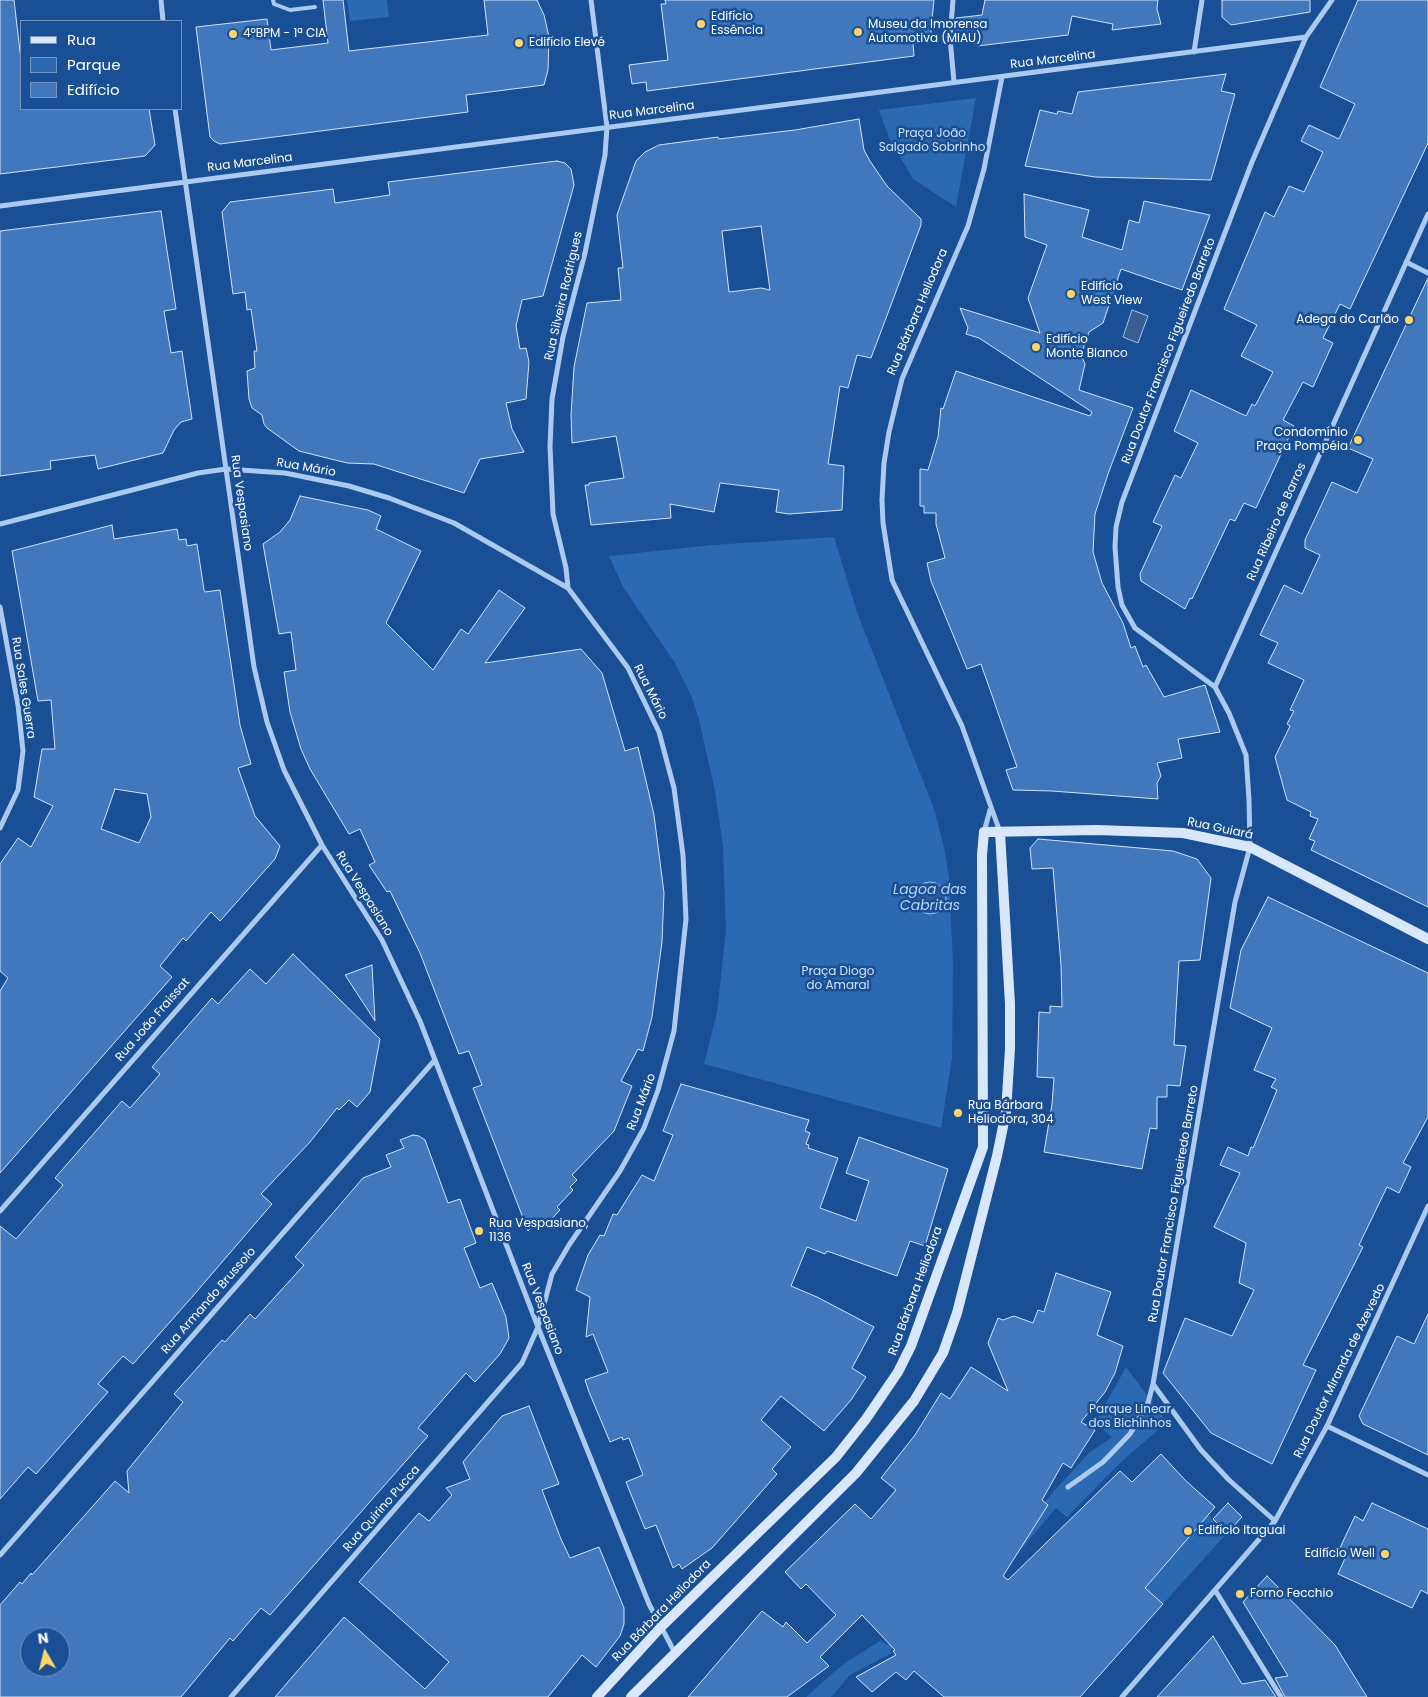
<!DOCTYPE html>
<meta charset="utf-8">
<style>
body{margin:0}
#map{position:relative;width:1428px;height:1697px;overflow:hidden;background:#184f95;font-family:Poppins,sans-serif}
canvas{display:block}
.legend{position:absolute;left:20px;top:20px;width:162px;height:90px;box-sizing:border-box;background:#184f95;border:1px solid #7495bf;margin:0;padding:6px 9px;list-style:none;font-size:15px;color:#fff}
.legend li{display:flex;align-items:center;gap:10px;height:25px}
.legend b{width:25px;border:1px solid #7495bf}
.north{position:absolute;left:20px;top:1627px;width:50px;height:50px;box-sizing:border-box;background:#184f95;border:1px solid #7495bf;border-radius:50%;rotate:352deg;font-size:14px;font-weight:700;line-height:20px;text-align:center;color:#fff}
.north::after{content:'';display:block;margin:auto;width:18px;height:22px;background:#ffd469;clip-path:polygon(50% 0,100% 100%,50% 72%,0 100%)}
</style>
<div id="map">
<canvas width="1428" height="1697"></canvas>
<ul class="legend">
<li><b style="height:6px;background:#d8e7fb"></b>Rua</li>
<li><b style="height:14px;background:#2c69b3"></b>Parque</li>
<li><b style="height:14px;background:#4178bc"></b>Edifício</li>
</ul>
<div class="north">N</div>
</div>
<script>
const c = document.querySelector('canvas').getContext('2d');
c.lineJoin = 'round';
function paint(path, color) { c.fillStyle = color; c.fill(path, 'evenodd'); }
const shape = rows => new Path2D(rows.map(r => 'M' + r).join(''));
function strokePath(path, color, width, dash) { c.strokeStyle = color; c.lineWidth = width; c.lineCap = dash ? 'butt' : 'round'; c.setLineDash(dash || []); c.stroke(path); }
function drawText(font, color, halo, rows, align = 'center') {
  c.font = font + ' Poppins,sans-serif'; c.lineWidth = 5; c.setLineDash([]); c.textBaseline = 'middle'; c.strokeStyle = halo; c.fillStyle = color; for (const [text, x, y, turn = 0] of rows) {
    c.save(); c.translate(x, y); c.rotate((+turn || 0) * Math.PI / 180); c.textAlign = isNaN(turn) ? turn : align; if (halo) c.strokeText(text, 0, 0); c.fillText(text, 0, 0); c.restore();
  }
}
paint(shape([
 [347,0,387,0,389,17,350,21],
 [976,98,956,207,913,179,889,138,879,110],
 [834,537,857,612,934,809,945,851,949,879,953,963,952,1058,941,1128,704,1064,717,1013,726,930,723,846,715,791,699,720,691,695,675,663,623,587,609,556,713,545],
 [1126,1367,1167,1422,1122,1461,1067,1517,1056,1508,1001,1573,1003,1578,890,1651,892,1653,850,1675,831,1697,806,1697,842,1665,880,1641,888,1645,954,1607,994,1564,1054,1491,1089,1453,1112,1437,1095,1423],
 [1208,1515,1227,1533,1163,1604,1145,1588]
]), '#2c69b3');
const water = shape([
 [1132,310,1148,316,1138,343,1123,337,1132,310],
 '914 898a16 16 0 1 1 32 0a16 16 0 1 1-32 0Z'
]);
paint(water, '#385f92');
strokePath(water, '#9dc5f3', 1);
const building = shape([
 [0,0,14,0,21,60,21,109,149,109,155,145,145,156,0,174,0,0],
 [323,0,343,0,349,51,488,35,484,0,537,0,544,15,549,37,548,70,544,85,466,95,468,112,220,144,214,141,210,137,196,27,267,19,271,50,328,43,323,0],
 [665,0,934,0,930,41,913,43,914,56,647,91,646,82,632,84,629,65,668,60,661,4,666,4,665,0],
 [985,0,1158,0,1157,9,1161,24,1112,30,1113,24,1072,16,1068,35,977,46,955,30,956,18,982,15,985,0],
 [1222,0,1310,0,1310,12,1231,25,1222,17,1222,0],
 [1358,0,1428,0,1428,143,1350,309,1340,304,1323,338,1333,343,1313,387,1303,382,1283,420,1294,426,1256,508,1244,503,1235,521,1230,519,1192,599,1190,598,1185,609,1141,581,1140,574,1162,526,1153,522,1175,475,1181,478,1198,443,1174,431,1191,390,1246,416,1252,404,1255,406,1273,372,1241,356,1257,325,1224,309,1265,212,1274,217,1289,186,1304,192,1323,152,1301,141,1309,125,1339,139,1355,104,1320,87,1358,0],
 [1226,74,1221,91,1235,94,1211,180,1095,177,1025,166,1040,110,1057,114,1058,111,1072,114,1078,92,1226,74],
 [859,119,864,150,870,161,887,186,921,219,921,225,871,358,857,355,848,388,840,386,828,464,844,466,842,510,789,514,776,512,779,490,720,483,714,512,670,504,671,518,591,525,585,485,589,485,589,483,624,478,616,436,572,443,571,415,574,367,587,303,621,300,618,268,623,268,617,215,636,161,645,152,659,145,718,137,719,139,795,130,859,119],
 [761,226,770,290,761,288,729,292,722,231,761,226],
 [557,161,565,163,571,169,574,185,543,296,522,300,516,326,520,349,526,348,529,362,526,399,506,403,512,429,524,452,480,459,464,493,374,464,347,463,299,451,267,428,264,424,262,415,252,408,249,399,247,371,255,368,254,351,257,351,251,309,247,310,245,292,233,294,222,212,230,202,333,189,335,203,390,195,388,182,557,161],
 [1024,194,1089,210,1082,237,1122,250,1129,220,1139,223,1144,201,1210,215,1182,290,1121,269,1103,323,1089,332,1081,355,1085,364,1079,390,1133,408,1108,474,1095,514,1093,552,1102,583,1123,623,1131,648,1135,646,1143,667,1146,665,1164,697,1205,685,1220,732,1178,739,1182,758,1157,763,1161,776,1157,783,1158,799,1052,791,1013,790,1006,770,1017,767,981,664,967,669,931,581,927,563,945,558,936,524,936,513,924,513,924,506,920,506,920,469,928,470,938,437,941,408,943,409,956,371,1090,416,1092,412,979,338,966,334,968,328,960,308,1040,333,1028,298,1047,245,1025,237,1024,194],
 [161,211,176,309,164,311,171,353,182,351,192,419,181,422,174,430,163,453,98,469,95,455,50,461,51,469,0,476,0,231,161,211],
 [1428,278,1428,907,1311,850,1315,841,1309,839,1318,819,1310,816,1311,812,1287,800,1275,757,1290,726,1287,724,1294,711,1290,710,1304,680,1268,663,1278,643,1260,635,1284,585,1302,594,1320,555,1305,548,1305,540,1332,482,1357,493,1373,459,1348,448,1428,278],
 [300,496,368,510,381,516,376,529,421,551,386,623,433,670,461,629,468,634,499,590,525,608,485,663,581,649,602,673,625,751,638,747,654,815,664,893,662,942,652,1017,643,1051,638,1049,621,1081,632,1086,614,1131,572,1175,577,1180,570,1187,573,1190,557,1207,560,1210,545,1226,538,1219,528,1231,473,1088,482,1085,469,1051,459,1054,420,953,390,891,387,892,369,865,375,862,360,829,349,834,310,769,301,749,290,712,284,672,296,670,291,632,279,634,263,544,280,532,290,520,300,496],
 [112,525,114,539,177,529,179,540,186,539,187,546,197,544,204,590,205,592,220,590,240,725,251,764,238,768,255,816,280,846,275,859,220,921,211,912,186,941,183,938,160,966,172,977,0,1173,0,991,8,978,0,971,0,864,18,838,31,847,53,806,34,797,42,749,55,749,51,700,38,701,12,551,112,525],
 [115,789,147,794,151,817,139,843,101,829,115,789],
 [1038,839,1173,851,1197,859,1211,878,1200,960,1179,961,1174,1045,1186,1046,1180,1086,1167,1085,1167,1097,1157,1097,1157,1129,1150,1128,1142,1169,1044,1152,1052,1104,1054,1078,1037,1077,1039,1012,1050,1013,1050,1006,1062,1007,1061,965,1053,868,1032,869,1030,848,1038,839],
 [1268,897,1428,973,1428,1117,1403,1163,1411,1167,1399,1193,1387,1187,1359,1245,1363,1247,1303,1365,1316,1370,1272,1464,1211,1433,1163,1373,1185,1318,1232,1336,1254,1290,1239,1283,1246,1243,1214,1227,1240,1173,1220,1165,1228,1147,1248,1156,1251,1147,1253,1148,1277,1090,1271,1087,1276,1079,1254,1070,1272,1028,1230,1008,1241,950,1268,897],
 [293,954,380,1039,370,1092,357,1107,349,1100,339,1110,337,1108,310,1142,261,1194,272,1204,192,1297,133,1364,123,1356,98,1384,108,1392,36,1474,28,1467,0,1499,0,1226,16,1239,63,1185,55,1178,122,1101,130,1108,160,1074,152,1067,212,998,218,1004,250,969,266,984,293,954],
 [372,965,375,1021,345,975,372,965],
 [681,1084,809,1120,805,1131,810,1133,806,1144,809,1145,808,1148,838,1158,820,1208,856,1221,869,1181,846,1173,859,1137,948,1169,925,1246,910,1241,897,1276,827,1251,825,1254,807,1247,791,1286,817,1297,874,1327,852,1368,866,1377,851,1400,824,1431,781,1396,761,1420,791,1447,772,1469,777,1474,712,1548,682,1569,679,1564,673,1568,656,1525,645,1529,626,1482,643,1475,629,1438,623,1440,622,1437,610,1442,589,1392,585,1380,608,1372,593,1334,586,1337,590,1297,576,1290,588,1255,600,1235,604,1236,613,1214,617,1215,642,1175,654,1181,673,1135,663,1131,681,1084],
 [413,1135,419,1136,425,1140,448,1203,460,1199,476,1243,464,1248,480,1288,492,1283,506,1317,509,1338,500,1354,475,1382,466,1373,418,1428,428,1436,270,1615,261,1608,233,1641,230,1638,181,1697,0,1697,0,1605,20,1582,22,1584,31,1573,32,1575,115,1481,129,1493,127,1471,183,1402,174,1394,222,1340,225,1342,250,1314,255,1319,304,1265,295,1257,363,1178,391,1167,386,1155,404,1148,400,1140,413,1135],
 [30,1637,60,1637,60,1667,30,1667,30,1637],
 [1056,1273,1111,1292,1097,1335,1123,1346,1115,1373,1105,1392,1081,1422,1095,1430,1071,1468,1063,1463,1042,1500,1048,1505,1003,1576,1008,1580,1120,1471,1132,1482,1161,1454,1185,1480,1215,1507,1145,1588,1163,1604,1080,1697,944,1697,914,1671,906,1680,896,1672,872,1692,856,1677,896,1655,893,1651,895,1650,862,1615,820,1657,829,1666,787,1697,688,1697,762,1611,783,1627,786,1622,807,1643,836,1615,806,1584,801,1589,785,1572,855,1504,871,1519,896,1490,881,1478,915,1435,941,1393,950,1399,971,1367,1008,1391,988,1343,998,1318,1003,1320,1014,1316,1033,1323,1038,1310,1044,1312,1056,1273],
 [1428,1314,1428,1455,1363,1424,1359,1416,1397,1336,1414,1344,1428,1314],
 [529,1406,559,1484,542,1490,561,1539,570,1558,599,1547,624,1608,624,1624,620,1636,596,1667,582,1655,548,1697,275,1697,344,1617,425,1689,449,1662,359,1582,419,1513,429,1521,452,1495,446,1488,470,1479,463,1462,502,1416,529,1406],
 [1228,1503,1242,1517,1227,1533,1213,1519,1228,1503],
 [1372,1503,1428,1529,1428,1594,1421,1590,1412,1608,1338,1574,1346,1556,1338,1552,1355,1516,1363,1521,1372,1503],
 [1267,1576,1335,1645,1367,1697,1285,1697,1275,1678,1288,1676,1243,1602,1267,1576],
 [1213,1636,1242,1684,1265,1680,1276,1697,1157,1697,1213,1636]
]);
paint(building, '#4178bc');
strokePath(building, '#d1e4fb', 1);
strokePath(shape([
 [273,0,274,4,290,10,315,7]
]), '#aacaf0', 4);
strokePath(shape([
 [161,0,163,21],
 [953,0,950,38,954,82],
 [1194,52,1202,0],
 [175,109,254,667,267,722,284,770,322,845,382,940,420,1021,538,1327,649,1604,675,1653],
 [0,206,1306,37],
 [1406,262,1428,273],
 [0,524,198,473,226,469,285,473,349,486,389,498,454,523,568,588,628,668,659,732,674,788,683,855,686,919,674,1031,658,1090,644,1128,620,1171,569,1245,552,1274,538,1327,522,1363,231,1697],
 [568,588,566,568,553,514,550,447,552,399,563,337,585,253,605,155,607,127,591,0],
 [0,607,18,705,23,751,18,790,0,828],
 [1215,687,1428,214],
 [984,832,990,810],
 [1000,832,962,726,892,580,883,523,882,500,884,463,889,432,902,379,968,226,984,169,1002,77],
 [0,1211,322,845],
 [1327,1426,1428,1475],
 [1068,1487,1103,1462,1130,1434,1148,1403,1153,1384],
 [1275,1521,1229,1480,1201,1450,1153,1384,1235,902,1250,847,1249,800,1246,755,1229,713,1215,687,1135,628,1122,605,1118,587,1115,547,1116,527,1122,502,1252,162,1306,37,1332,0],
 [0,1555,434,1061],
 [1215,1590,1281,1697],
 [1122,1697,1275,1521,1327,1426,1428,1206]
]), '#aacaf0', 5);
strokePath(shape([
 [597,1697,661,1627,836,1457,866,1419,898,1372,911,1346,983,1147,982,855,984,832,1097,830,1183,833,1250,847,1428,939],
 [631,1697,856,1473,914,1401,943,1353,957,1313,997,1156,1006,1112,1010,1049,1010,1004,1000,832]
]), '#d8e7fb', 10);
for (const [x, y, r, color] of [
 [701,24,5,"#ffd469"],
 [858,32,5,"#ffd469"],
 [233,34,5,"#ffd469"],
 [519,43,5,"#ffd469"],
 [1071,294,5,"#ffd469"],
 [1409,320,5,"#ffd469"],
 [1036,347,5,"#ffd469"],
 [1358,440,5,"#ffd469"],
 [958,1113,5,"#ffd469"],
 [479,1231,5,"#ffd469"],
 [1188,1531,5,"#ffd469"],
 [1385,1554,5,"#ffd469"],
 [1240,1594,5,"#ffd469"]
]) { const dot = new Path2D(); dot.arc(x, y, r, 0, 2 * Math.PI); c.fillStyle = color; c.fill(dot); strokePath(dot, '#184f95', 2); }
drawText('12px', '#fff', '#184f95', [
 ["Edifício",711,17],
 ["Essência",711,31],
 ["Museu da Imprensa",868,25],
 ["Automotiva (MIAU)",868,39],
 ["4ºBPM - 1ª CIA",243,34],
 ["Edifício Elevé",529,43],
 ["Edifício",1081,287],
 ["West View",1081,301],
 ["Adega do Carlão",1399,320,"right"],
 ["Edifício",1046,340],
 ["Monte Bianco",1046,354],
 ["Condomínio",1348,433,"right"],
 ["Praça Pompéia",1348,447,"right"],
 ["Rua Bárbara",968,1106],
 ["Heliodora, 304",968,1120],
 ["Rua Vespasiano,",489,1224],
 ["1136",489,1238],
 ["Edifício Itaguai",1198,1531],
 ["Edifício Well",1375,1554,"right"],
 ["Forno Fecchio",1250,1594]
], 'left');
drawText('12px', '#fff', '#184f95', [
 ["Rua Marcelina",1053,60,-7],
 ["Rua Marcelina",652,111,-7],
 ["Rua Marcelina",250,163,-7],
 ["Rua Silveira Rodrigues",564,296,-77],
 ["Rua Bárbara Heliodora",918,312,-67],
 ["Rua Doutor Francisco Figueiredo Barreto",1169,351,-69],
 ["Rua Mário",306,468,10],
 ["Rua Vespasiano",241,503,82],
 ["Rua Ribeiro de Barros",1277,522,-66],
 ["Rua Sales Guerra",23,688,81],
 ["Rua Mário",650,692,63],
 ["Rua Guiará",1220,829,12],
 ["Rua Vespasiano",364,894,58],
 ["Rua João Fraissat",153,1020,-49],
 ["Rua Mário",642,1102,-69],
 ["Rua Doutor Francisco Figueiredo Barreto",1174,1204,-80],
 ["Rua Bárbara Heliodora",916,1291,-70],
 ["Rua Armando Brussolo",209,1301,-49],
 ["Rua Vespasiano",542,1309,69],
 ["Rua Doutor Miranda de Azevedo",1340,1371,-64],
 ["Rua Quirino Pucca",382,1509,-49],
 ["Rua Bárbara Heliodora",662,1611,-46]
]);
drawText('12px', '#d1e4fb', '#184f95', [
 ["Praça João",932,134],
 ["Salgado Sobrinho",932,148],
 ["Praça Diogo",838,972],
 ["do Amaral",838,986],
 ["Parque Linear",1130,1410],
 ["dos Bichinhos",1130,1424]
]);
drawText('italic 14px', '#b6d4f7', '#184f95', [
 ["Lagoa das",930,890],
 ["Cabritas",930,906]
]);
</script>
